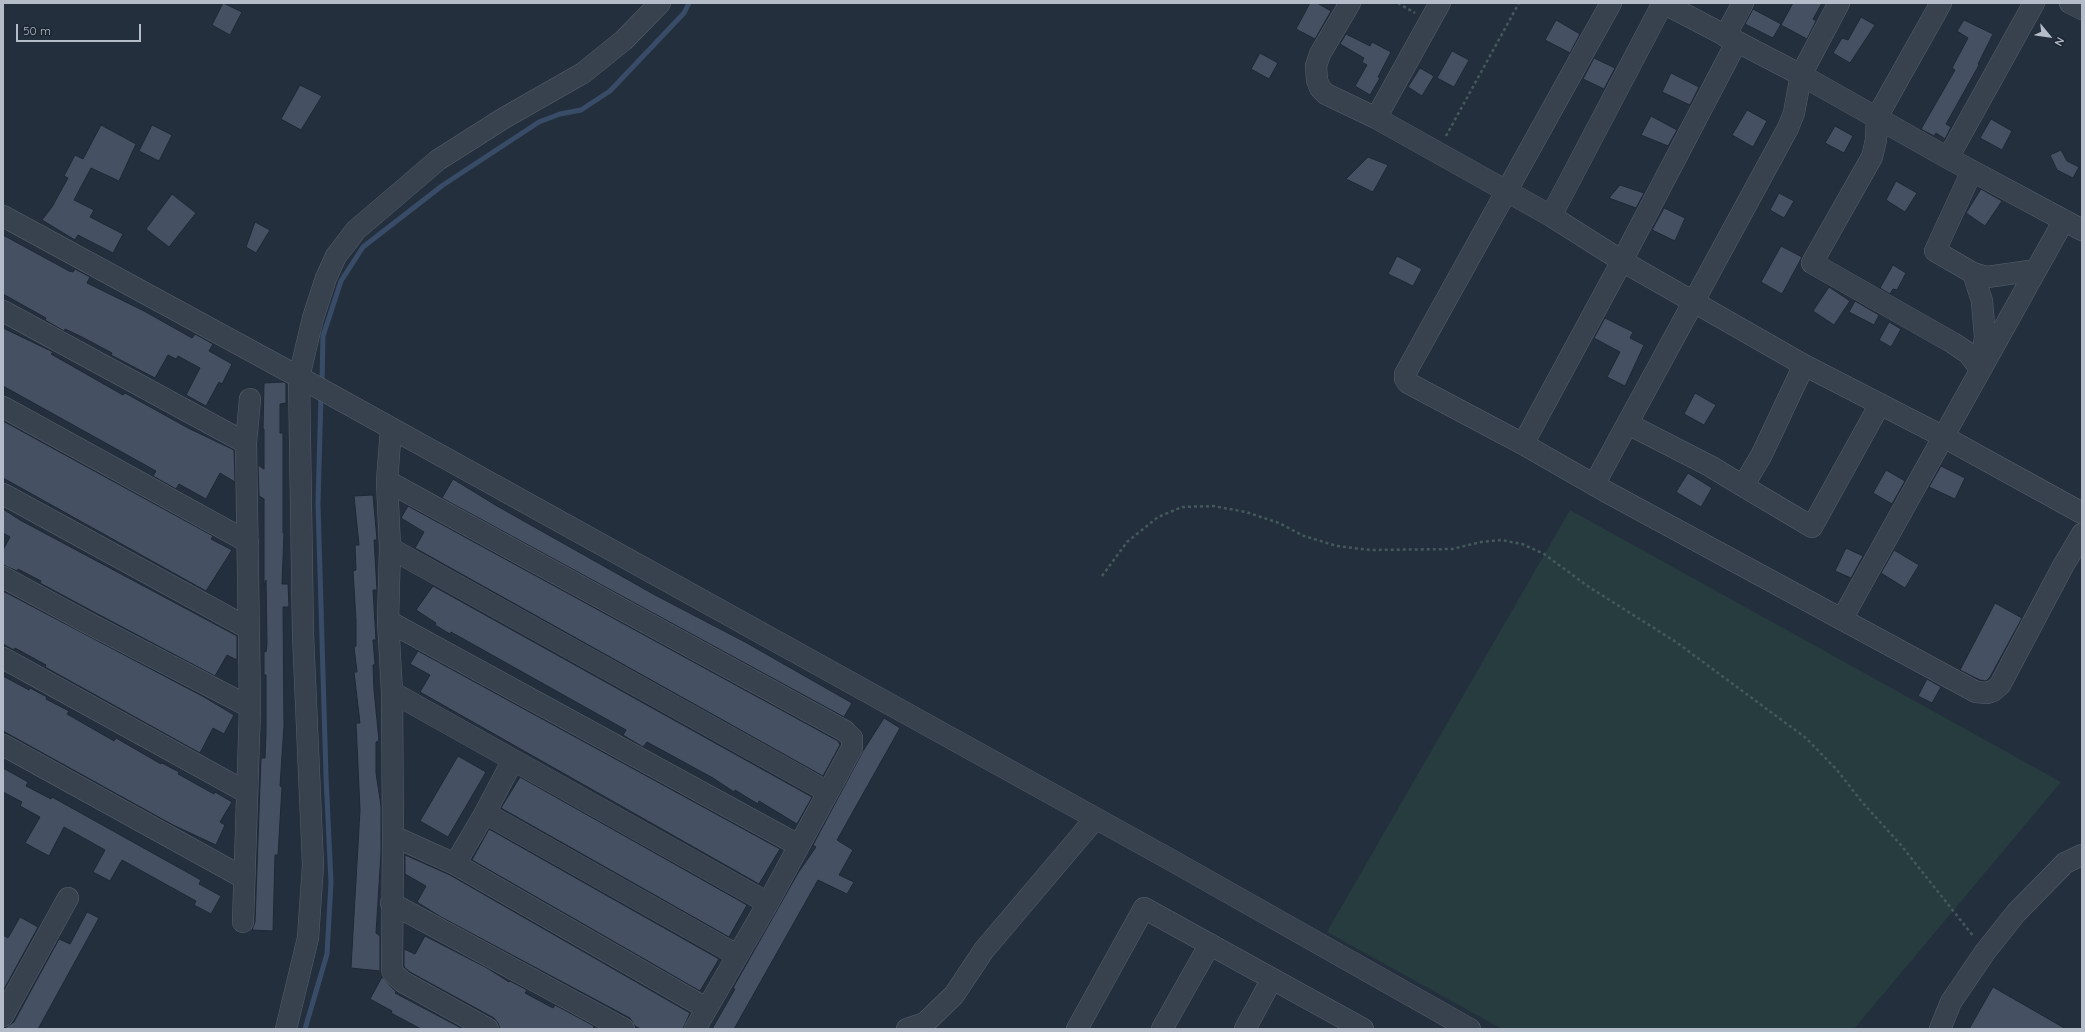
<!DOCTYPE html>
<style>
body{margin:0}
#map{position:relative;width:2085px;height:1032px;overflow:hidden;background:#242f3e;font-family:Quicksand,sans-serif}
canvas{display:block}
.frame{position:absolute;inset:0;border:4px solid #b4bcc9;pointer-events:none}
.north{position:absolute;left:2029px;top:16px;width:40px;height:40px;-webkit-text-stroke:3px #1d2633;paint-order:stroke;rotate:119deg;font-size:11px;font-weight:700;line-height:16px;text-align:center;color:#b4bcc9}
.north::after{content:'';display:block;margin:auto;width:14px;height:18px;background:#b4bcc9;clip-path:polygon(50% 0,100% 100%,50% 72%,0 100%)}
.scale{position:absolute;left:16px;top:24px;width:125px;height:18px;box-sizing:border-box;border:2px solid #b4bcc9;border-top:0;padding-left:5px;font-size:12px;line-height:14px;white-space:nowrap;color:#b4bcc9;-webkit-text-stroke:3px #1d2633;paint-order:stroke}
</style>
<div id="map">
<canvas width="2085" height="1032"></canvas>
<div class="frame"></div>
<div class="north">N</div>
<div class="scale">50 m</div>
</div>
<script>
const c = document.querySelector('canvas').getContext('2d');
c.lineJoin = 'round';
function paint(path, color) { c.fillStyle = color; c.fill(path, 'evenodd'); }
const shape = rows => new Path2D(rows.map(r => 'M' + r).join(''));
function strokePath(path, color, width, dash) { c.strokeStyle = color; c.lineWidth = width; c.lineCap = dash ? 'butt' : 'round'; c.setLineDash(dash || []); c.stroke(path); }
paint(shape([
 [1570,510,2061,782,1854,1029,1502,1029,1327,932]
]), '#263c3f');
strokePath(shape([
 [322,383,323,336,341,281,363,247,443,185,539,122,560,114,581,110,610,91,684,13,689,3],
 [305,1029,327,954,331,882,326,776,318,504,321,395]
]), '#394c67', 5);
const building = shape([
 [223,3,242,12,230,35,212,25,223,3],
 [1310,3,1317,3,1331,11,1315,39,1296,29,1310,3],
 [1793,3,1822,3,1813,19,1816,21,1807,39,1781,25,1793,3],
 [1753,9,1781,24,1773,38,1745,24,1753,9],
 [1861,17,1875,25,1850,63,1833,53,1842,38,1848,40,1861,17],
 [1556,20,1580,34,1570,53,1545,40,1556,20],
 [1964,20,1993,34,1978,64,1979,65,1946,124,1951,127,1945,139,1936,133,1934,136,1921,129,1955,70,1952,68,1968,38,1957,31,1964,20],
 [1346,34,1370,46,1372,42,1391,52,1378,77,1380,78,1370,95,1355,86,1367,65,1362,62,1364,58,1340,44,1346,34],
 [1452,51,1469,60,1454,87,1437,78,1452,51],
 [1260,53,1278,63,1269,79,1251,69,1260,53],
 [1594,58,1615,68,1604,89,1583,79,1594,58],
 [1420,68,1434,76,1422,96,1408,87,1420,68],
 [1671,73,1699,87,1690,105,1662,92,1671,73],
 [300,85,322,96,301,130,281,119,300,85],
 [1747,110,1767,121,1753,147,1732,135,1747,110],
 [1651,116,1677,130,1668,146,1641,135,1651,116],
 [1991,119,2012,131,2002,150,1980,138,1991,119],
 [101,125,136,144,119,181,91,168,74,200,94,210,90,217,123,234,113,253,78,235,75,240,42,220,52,207,68,178,64,176,75,155,83,159,101,125],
 [152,125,172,135,159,161,139,151,152,125],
 [1835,126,1853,136,1844,153,1825,143,1835,126],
 [2061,150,2067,161,2079,167,2073,178,2057,170,2050,155,2061,150],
 [1368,157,1388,165,1373,192,1346,179,1368,157],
 [1896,181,1917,193,1905,212,1886,200,1896,181],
 [1620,185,1644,193,1636,208,1609,198,1620,185],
 [1981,189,2002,201,1985,226,1966,213,1981,189],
 [1779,193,1794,201,1784,218,1770,210,1779,193],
 [172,194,196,213,169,247,146,229,172,194],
 [1664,208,1685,218,1675,241,1652,230,1664,208],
 [255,222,270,230,256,253,246,247,255,222],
 [3,235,69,271,73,272,75,269,90,277,87,283,144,311,192,338,195,334,213,344,209,351,232,364,222,384,219,382,206,406,186,395,200,368,178,356,176,359,168,355,155,378,111,355,112,353,82,337,65,329,64,331,45,320,46,318,3,294,3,235],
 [1781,246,1802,257,1782,294,1761,282,1781,246],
 [1397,256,1422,269,1413,286,1388,274,1397,256],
 [1893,265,1906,273,1897,290,1893,289,1890,294,1880,288,1893,265],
 [1829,287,1850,301,1834,325,1813,311,1829,287],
 [1855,301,1879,315,1874,325,1849,312,1855,301],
 [1605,318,1633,332,1630,338,1644,345,1625,386,1607,377,1620,352,1594,338,1605,318],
 [1889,322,1901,329,1891,347,1879,340,1889,322],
 [3,328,53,352,51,354,123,395,125,393,188,428,234,450,235,482,220,473,206,499,179,484,176,489,153,476,156,471,3,386,3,328],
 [283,382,286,383,286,403,280,404,280,433,283,433,283,533,284,533,282,584,288,584,289,607,283,607,284,726,280,786,282,787,278,855,275,855,273,931,252,930,255,922,261,758,265,758,266,733,266,675,264,675,264,651,266,652,267,644,266,580,264,585,264,499,259,496,258,465,264,469,264,429,263,429,264,383,283,382],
 [1695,393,1716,405,1704,425,1684,414,1695,393],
 [3,421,213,536,211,539,232,550,206,591,3,478,3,421],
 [1941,466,1965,478,1955,499,1929,487,1941,466],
 [1886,470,1905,481,1892,504,1873,493,1886,470],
 [1688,473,1712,488,1701,507,1676,492,1688,473],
 [453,479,497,506,655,595,745,642,852,703,844,717,442,498,453,479],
 [373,495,377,540,374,540,377,590,373,590,376,640,373,640,375,664,373,665,374,690,379,741,376,742,376,773,381,806,381,853,376,933,380,936,380,971,351,968,360,810,356,723,360,723,354,672,357,672,354,647,356,646,356,620,353,571,356,570,355,545,359,545,354,496,373,495],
 [408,506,838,741,840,745,823,776,415,548,424,532,401,518,408,506],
 [3,509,20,520,237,636,237,660,227,655,215,676,94,612,40,583,41,581,18,569,17,571,3,565,3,550,10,537,3,533,3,509],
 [1846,548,1863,556,1851,578,1835,571,1846,548],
 [1894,550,1919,565,1905,588,1881,573,1894,550],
 [433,586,812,797,797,824,759,801,758,804,735,790,734,792,713,778,647,742,643,747,623,735,626,730,451,632,450,634,435,625,436,623,416,610,433,586],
 [3,591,204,697,234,715,224,734,213,728,200,753,45,667,46,665,15,648,14,650,3,644,3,591],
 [1995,603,2022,618,1990,677,1986,681,1980,680,1960,670,1995,603],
 [418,651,780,849,759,884,420,692,430,675,410,664,418,651],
 [3,676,29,690,30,688,47,697,46,699,69,711,67,714,114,741,116,738,161,764,162,763,179,772,178,774,214,794,215,792,232,802,220,822,225,825,216,845,173,825,3,731,3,676],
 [1927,679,1941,687,1932,703,1918,696,1927,679],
 [884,718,900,728,837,840,853,850,839,875,854,882,847,894,818,880,734,1029,712,1029,735,989,733,988,798,873,816,847,813,845,863,751,884,718],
 [458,756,486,772,448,837,420,821,458,756],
 [3,768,28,782,26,786,51,799,52,797,201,880,199,884,221,896,211,914,194,905,196,901,122,860,110,881,93,872,105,850,64,827,49,856,25,843,40,817,20,806,22,802,3,792,3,768],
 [520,777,747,905,729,937,501,808,520,777],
 [489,829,719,959,700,991,472,860,489,829],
 [405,855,450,875,690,1013,683,1029,641,1029,635,1026,630,1018,441,917,417,902,426,886,405,874,405,855],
 [87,912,99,918,38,1029,3,1029,14,1022,59,939,70,944,87,912],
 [20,917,38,927,3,991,3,935,8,938,20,917],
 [425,936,487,968,509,982,510,981,527,990,525,993,553,1008,555,1005,594,1026,593,1029,500,1029,498,1023,494,1018,410,972,404,967,404,949,415,954,425,936],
 [382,977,396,992,395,993,463,1029,421,1029,391,1013,392,1011,370,999,382,977],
 [1993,987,2066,1029,1969,1029,1993,987]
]);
paint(building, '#455162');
strokePath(building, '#1f2835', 1);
const minor = shape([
 [1350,3,1320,54,1316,66,1317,80,1320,88,1326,94,1376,118,1551,216,1622,261,1804,365,1944,437,2082,513],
 [1663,3,1801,75,1948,158,2082,230],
 [1941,3,1877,117,1876,140,1872,157,1812,263,1953,343,1968,353,1980,369],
 [2070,3,2082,9],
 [1725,36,1743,3],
 [1736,43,1622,261,1523,444,1605,491,1976,692,1987,693,1993,691,2000,685,2063,566,2082,534],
 [1376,118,1440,3],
 [1948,158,2034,3],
 [1972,171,1935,251,1973,273,1987,277,2036,270],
 [3,216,299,377,1171,860,1470,1029],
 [1551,216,1663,3],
 [1973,273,1982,301,1985,337,1982,359],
 [3,311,246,443],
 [3,407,248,542],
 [1628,424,1710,466,1743,486,1761,456,1804,365],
 [391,428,387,481,390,548,388,621,392,692,393,836,392,969,393,973,403,982,488,1029],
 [1523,444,1408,383,1405,379,1405,374,1611,3],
 [387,481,845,731,852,738,852,748,768,903,695,1029],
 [1594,485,1788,128,1794,113,1801,75,1839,3],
 [1743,486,1812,527,1880,404],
 [3,494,248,628],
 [390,548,828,792],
 [3,577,88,623,250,707],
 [1842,619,2064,220],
 [388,621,798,845],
 [3,658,246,792],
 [392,692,768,903],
 [3,745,244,878],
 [485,813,737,955],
 [393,836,455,864,706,1008],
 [455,864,485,813,513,760],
 [391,903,624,1029],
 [243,922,250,707,246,443,250,399],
 [3,1016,68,898],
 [286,1029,308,938,313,865,303,634,299,377,313,318,326,278,336,256,356,230,438,160,504,118,583,73,624,40,660,3],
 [907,1029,925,1023,954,995,984,950,1095,819],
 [1077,1029,1144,908,1363,1029],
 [1162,1029,1210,944],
 [1245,1029,1272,979],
 [1940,1029,1951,1002,1985,952,2016,913,2065,863,2082,855]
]);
strokePath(minor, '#565f6c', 22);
strokePath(shape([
 [1398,3,1415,13],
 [1446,136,1519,3],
 [1102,576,1127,542,1158,517,1182,507,1213,506,1246,512,1279,523,1304,536,1337,546,1370,550,1452,549,1481,542,1501,540,1522,544,1544,554,1589,587,1676,642,1806,738,1837,770,1862,802,1900,844,1974,937]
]), '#44595c', 2.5, [3, 3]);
strokePath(minor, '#38414e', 21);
</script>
